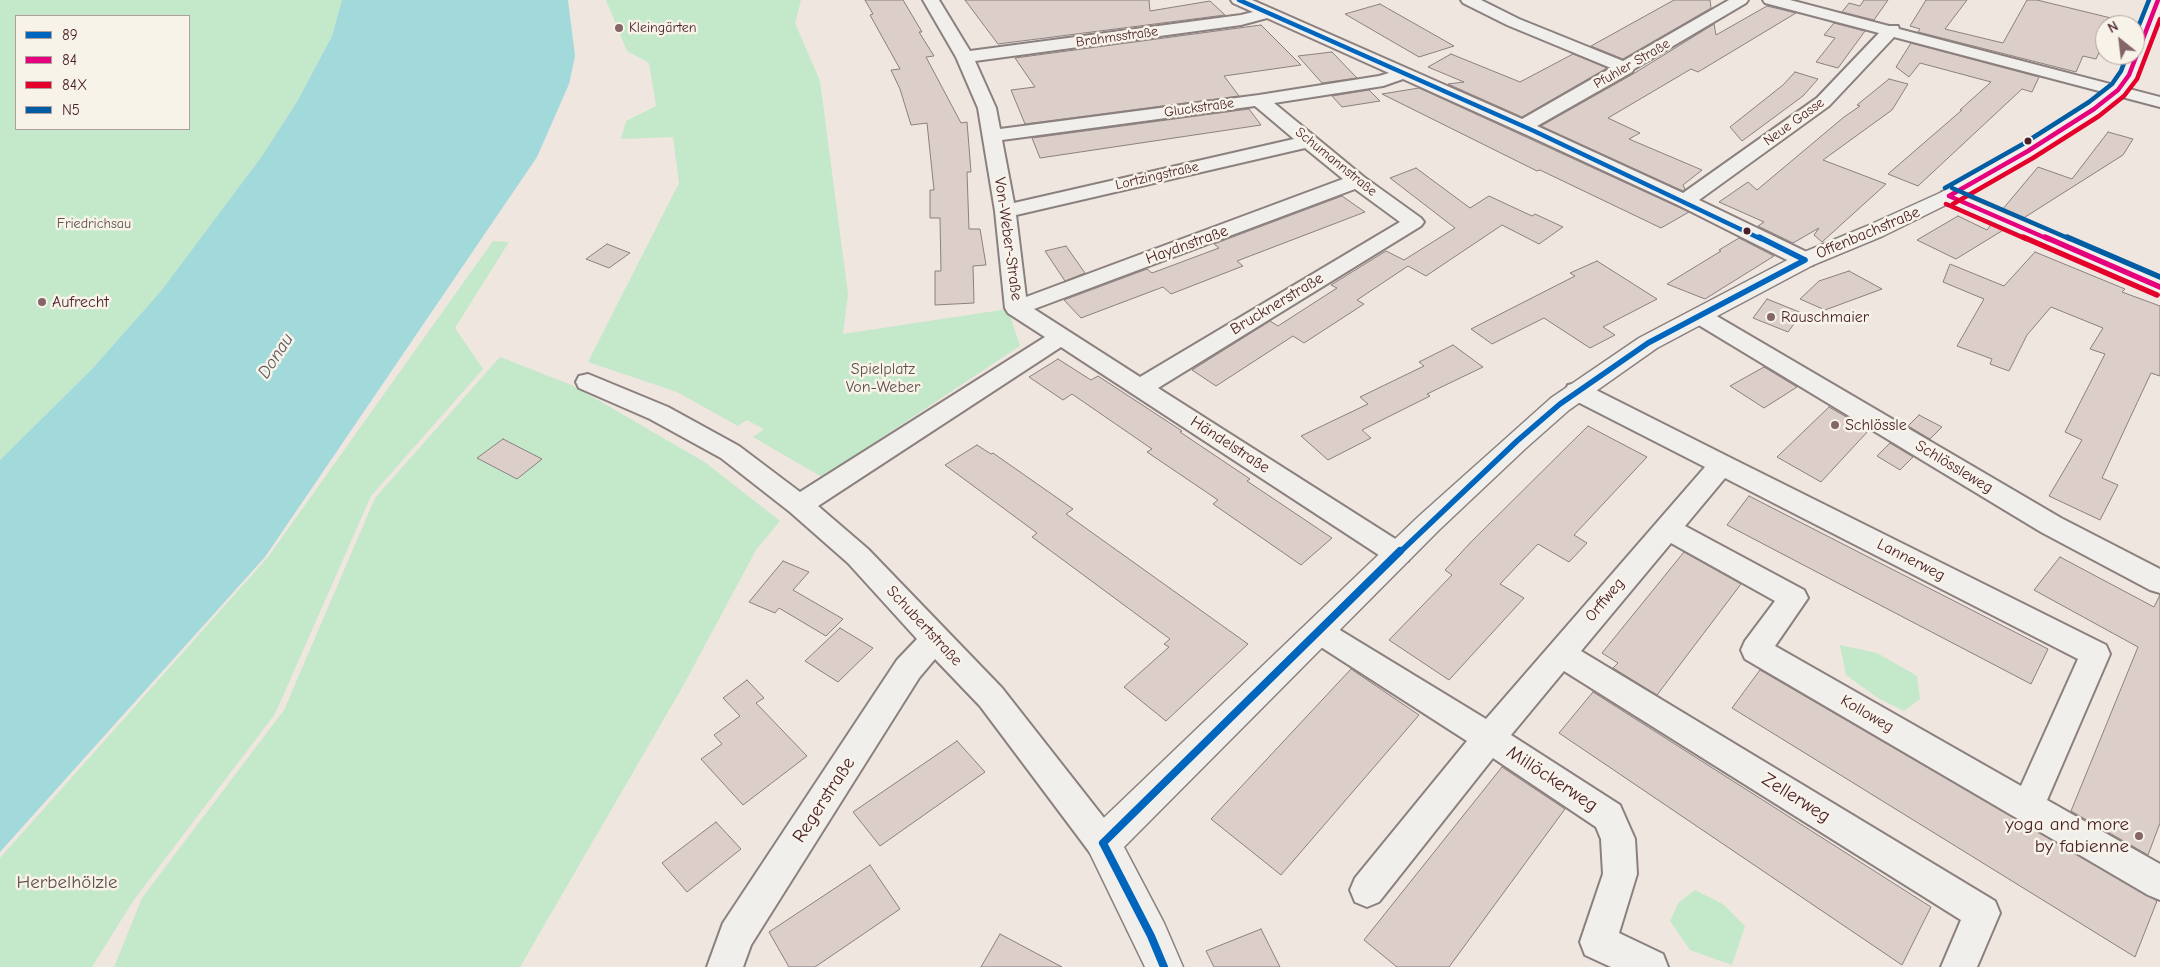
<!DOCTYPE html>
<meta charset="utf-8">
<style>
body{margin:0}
#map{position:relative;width:2160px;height:967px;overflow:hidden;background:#eee6df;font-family:"Comic Neue",sans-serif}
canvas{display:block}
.legend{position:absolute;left:15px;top:15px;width:175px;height:115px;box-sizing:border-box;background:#f7f3e8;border:1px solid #b29e9c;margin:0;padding:6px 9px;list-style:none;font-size:15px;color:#4a1f2b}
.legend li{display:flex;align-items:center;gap:10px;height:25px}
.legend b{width:25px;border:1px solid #b29e9c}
.north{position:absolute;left:2095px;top:15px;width:50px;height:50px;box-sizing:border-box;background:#f7f3e8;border:1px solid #b29e9c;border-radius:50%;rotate:331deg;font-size:14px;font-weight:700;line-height:20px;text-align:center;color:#4a1f2b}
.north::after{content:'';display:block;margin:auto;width:18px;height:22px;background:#83656a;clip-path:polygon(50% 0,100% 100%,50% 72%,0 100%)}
</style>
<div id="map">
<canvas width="2160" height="967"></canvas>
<ul class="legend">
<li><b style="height:6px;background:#0065bd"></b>89</li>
<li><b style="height:6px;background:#e5007d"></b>84</li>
<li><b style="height:6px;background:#e4002b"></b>84X</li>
<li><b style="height:6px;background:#005da3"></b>N5</li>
</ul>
<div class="north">N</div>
</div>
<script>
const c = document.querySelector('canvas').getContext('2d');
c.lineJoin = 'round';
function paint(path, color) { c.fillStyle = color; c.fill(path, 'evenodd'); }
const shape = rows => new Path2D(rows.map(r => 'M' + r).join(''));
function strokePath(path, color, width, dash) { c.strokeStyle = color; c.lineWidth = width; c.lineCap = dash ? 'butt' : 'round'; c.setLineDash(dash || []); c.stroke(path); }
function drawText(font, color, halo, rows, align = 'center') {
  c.font = font + ' "Comic Neue",sans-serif'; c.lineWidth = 5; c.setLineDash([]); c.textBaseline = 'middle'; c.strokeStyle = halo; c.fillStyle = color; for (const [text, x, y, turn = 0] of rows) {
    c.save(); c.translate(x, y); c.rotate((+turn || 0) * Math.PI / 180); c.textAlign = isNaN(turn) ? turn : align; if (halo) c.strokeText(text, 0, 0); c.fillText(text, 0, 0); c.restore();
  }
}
paint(shape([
 [0,0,342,0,332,36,298,100,262,156,161,291,92,369,0,460],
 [16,16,189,16,189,129,16,129],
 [606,0,801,0,795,23,820,81,848,294,843,334,1008,309,1020,346,822,477,753,437,764,429,747,420,738,426,677,392,588,362,679,183,673,137,621,139,626,121,656,106,649,63,627,51],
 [493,241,509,242,455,328,483,369,371,496,275,714,133,901,92,967,0,967,0,858,268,557],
 [500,357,574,386,706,463,780,521,756,550,683,686,520,967,114,967,142,898,284,710,375,498],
 [1840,645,1877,653,1917,676,1920,699,1904,711,1878,698,1846,675],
 [1695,890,1723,904,1745,926,1732,965,1690,950,1670,921,1679,902]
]), '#c4e8ca');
paint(shape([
 [342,0,568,0,575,56,569,84,537,157,265,557,0,852,0,460,92,369,161,291,262,156,298,100,332,36]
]), '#a2d9db');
const building = shape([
 [865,0,903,0,922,32,919,32,934,56,926,57,961,123,967,122,971,172,967,172,969,229,980,229,986,265,973,266,974,303,935,305,935,271,941,271,940,218,930,218,930,190,934,190,927,123,911,125,900,89,891,70,900,69,870,15,873,14,865,0],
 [965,0,1149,0,1150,11,1210,1,1225,15,998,44,965,0],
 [1674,0,1710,0,1711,8,1623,59,1591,46,1674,0],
 [1864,0,1888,0,1874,20,1842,12,1849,3,1860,6,1864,0],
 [1926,0,1967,0,1945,29,2003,43,2027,0,2037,0,2115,19,2112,25,2105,25,2105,40,2096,59,2083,56,2076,72,1918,32,1920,29,1910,26,1926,0],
 [1380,4,1454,46,1419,57,1345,14,1380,4],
 [1767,6,1796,13,1698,72,1691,69,1608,118,1640,133,1629,139,1702,170,1683,185,1685,189,1683,191,1541,126,1633,74,1714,24,1716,35,1767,6],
 [1834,23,1865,31,1838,68,1816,62,1835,38,1824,35,1834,23],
 [1261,25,1301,65,1224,76,1239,96,1025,124,1011,90,1035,87,1015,58,1261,25],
 [1911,43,2039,77,2032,92,2022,89,1918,186,1888,174,1962,110,1960,110,1991,82,1920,63,1909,77,1896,67,1911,43],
 [1332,52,1357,78,1322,83,1298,56,1332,52],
 [1451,54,1520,82,1573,54,1607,68,1522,117,1448,84,1464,82,1428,67,1451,54],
 [1795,72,1818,79,1803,96,1742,141,1730,127,1783,85,1795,72],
 [1889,79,1908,84,1892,110,1823,160,1886,184,1822,242,1814,235,1819,228,1793,243,1758,226,1764,222,1719,202,1748,182,1757,190,1844,117,1860,106,1857,105,1889,79],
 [1419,88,1526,137,1689,212,1661,228,1540,170,1537,171,1382,94,1419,88],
 [1369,90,1380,101,1342,107,1332,96,1369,90],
 [1249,109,1261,125,1040,158,1032,138,1249,109],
 [2108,132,2133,139,2123,155,2022,219,2002,210,2038,167,2072,179,2108,132],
 [1416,168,1470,208,1489,196,1532,216,1535,214,1563,227,1539,244,1502,225,1426,276,1408,266,1357,300,1364,304,1304,343,1293,336,1216,386,1192,370,1270,321,1278,326,1337,288,1331,285,1386,251,1404,260,1455,228,1390,178,1416,168],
 [1342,196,1365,212,1237,261,1243,266,1171,294,1163,287,1081,318,1064,300,1147,269,1152,273,1219,248,1214,244,1342,196],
 [1958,216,1987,230,1992,223,2005,229,1956,259,1917,240,1958,216],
 [1739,238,1774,256,1705,299,1667,284,1721,251,1719,250,1739,238],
 [607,244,630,253,609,268,586,259,607,244],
 [1066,246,1085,273,1065,281,1045,251,1066,246],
 [2035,252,2125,289,2122,292,2160,306,2160,376,2151,373,2102,478,2118,485,2100,520,2049,496,2082,440,2065,432,2105,354,2090,349,2103,328,2051,307,2027,335,2009,371,1990,364,1992,359,1957,346,1984,299,1943,282,1950,264,2004,286,2035,252],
 [1597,261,1657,299,1603,327,1615,335,1590,348,1544,318,1492,344,1471,329,1575,276,1570,273,1597,261],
 [1849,271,1882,289,1825,310,1800,299,1819,281,1849,271],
 [1767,299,1802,313,1788,332,1753,318,1767,299],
 [1453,345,1483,367,1427,394,1430,396,1362,430,1371,438,1328,460,1301,436,1368,404,1360,397,1424,366,1419,362,1453,345],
 [1058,359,1091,380,1098,376,1182,431,1180,432,1250,479,1247,481,1332,538,1301,565,1213,504,1218,500,1147,452,1152,449,1072,394,1063,400,1029,377,1058,359],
 [1764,367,1797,387,1764,408,1730,386,1764,367],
 [1829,407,1869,430,1821,482,1777,457,1829,407],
 [1919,415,1942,427,1930,439,1908,426,1919,415],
 [1588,426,1647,457,1574,535,1587,543,1569,562,1538,544,1500,584,1524,598,1449,680,1389,640,1452,575,1445,570,1471,542,1588,426],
 [503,439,542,459,517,479,477,458,503,439],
 [1890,443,1913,457,1900,470,1877,456,1890,443],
 [977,445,991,454,993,453,1073,509,1066,514,1248,644,1166,721,1124,687,1169,647,1164,644,1170,639,1032,537,1037,533,945,465,977,445],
 [1749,496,2048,649,2031,684,1727,525,1749,496],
 [1684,552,1741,584,1657,695,1613,668,1618,663,1602,653,1684,552],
 [2060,557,2154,607,2160,595,2160,823,2148,855,2071,811,2138,647,2034,590,2060,557],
 [783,561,809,572,793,590,843,619,826,636,779,608,775,613,749,602,783,561],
 [840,628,873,648,838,682,805,661,840,628],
 [1351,669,1419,715,1281,875,1211,819,1351,669],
 [1760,670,2157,901,2135,957,1732,708,1760,670],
 [747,680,764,698,756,703,807,756,743,805,701,759,722,744,714,735,740,716,723,698,747,680],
 [1593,692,1931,907,1902,965,1559,733,1593,692],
 [957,741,985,772,880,846,853,812,957,741],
 [1502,767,1565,809,1449,967,1397,967,1364,940,1502,767],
 [716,822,741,849,687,892,662,863,716,822],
 [870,865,900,909,815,967,789,967,769,932,870,865],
 [1261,929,1280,967,1214,967,1206,951,1261,929],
 [1000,934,1062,967,981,967,1000,934]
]);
paint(building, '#dccec8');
strokePath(building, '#8c807f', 1);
const street = shape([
 [923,0,939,0,970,51,1241,15,1253,12,1233,3,1231,0,1252,0,1522,119,1611,68,1507,25,1463,3,1461,0,1481,0,1519,19,1623,61,1729,0,1748,0,1746,3,1634,69,1632,72,1537,126,1683,193,1817,98,1879,33,1765,3,1763,0,1790,0,1889,26,1898,26,1899,29,2160,97,2160,107,1894,37,1829,106,1699,200,1813,255,1816,260,1813,265,1805,266,1797,265,1678,205,1527,135,1403,79,1383,86,1274,103,1364,177,1421,218,1424,222,1421,226,1158,388,1408,547,1412,554,1408,561,1398,565,1388,561,1061,347,818,506,868,549,1002,688,1115,832,1120,843,1115,854,1103,859,1091,854,980,706,935,659,919,678,751,945,743,967,707,967,723,923,897,660,917,639,848,563,790,512,721,458,650,419,579,388,576,382,579,376,588,374,668,407,739,446,800,492,1045,337,1008,313,1005,308,995,211,978,108,956,57,923,0],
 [1267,18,1389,73,1379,76,1259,95,1000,129,996,108,975,61,1241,25,1267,18],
 [1255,106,1294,139,1014,203,1002,140,1255,106],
 [1305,148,1343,179,1026,297,1016,215,1305,148],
 [1355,189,1400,222,1140,377,1034,309,1355,189],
 [1949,190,2160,279,2160,294,1942,200,1939,196,1942,192,1949,190],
 [1700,309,1708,311,2061,518,2160,569,2160,593,2150,590,2041,532,1692,321,1689,316,1692,311,1700,309],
 [1577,383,1586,385,1731,458,2106,645,2110,654,2047,800,2160,864,2160,900,2148,895,1745,659,1741,650,1745,641,1775,601,1671,543,1581,651,1995,901,2000,913,1977,967,1941,967,1961,920,1564,671,1511,735,1620,805,1635,839,1637,874,1619,933,1663,954,1668,967,1611,967,1585,955,1580,942,1603,874,1601,839,1596,827,1493,758,1379,902,1367,907,1355,902,1350,890,1355,878,1467,741,1310,640,1305,632,1310,624,1320,620,1330,624,1486,719,1705,467,1568,397,1565,391,1568,385,1577,383],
 [1725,478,2078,659,2021,786,1775,646,1808,598,1804,590,1685,526,1725,478]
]);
const secondary = shape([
 [2150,0,2160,0,2160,17,2138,75,2125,94,2101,113,2035,155,1956,200,1883,236,1813,265,1657,348,1569,410,1526,448,1439,530,1124,847,1164,923,1183,967,1145,967,1085,843,1090,831,1419,516,1551,398,1639,338,1797,255,1867,226,1942,192,2021,147,2087,105,2111,86,2120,74,2128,55,2135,55,2135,37,2150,0]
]);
strokePath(street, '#8c807f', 4);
strokePath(secondary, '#8c807f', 3);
paint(street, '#f1efeb');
paint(secondary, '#f1efeb');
strokePath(shape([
 [1239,0,1534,131,1761,239]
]), '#0065bd', 4.5);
strokePath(shape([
 [1759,237,1805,260],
 [1399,553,1517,441,1560,404,1648,343,1805,260]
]), '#0065bd', 5.5);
strokePath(shape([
 [1103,843,1400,551],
 [1103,843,1151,936,1164,967]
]), '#0065bd', 8);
strokePath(shape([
 [1949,196,2028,151,2094,109,2118,90,2129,75,2158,0],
 [1949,196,2048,239]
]), '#e5007d', 4.5);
strokePath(shape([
 [2045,237,2160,287]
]), '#e5007d', 5.5);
strokePath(shape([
 [1946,204,2026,239],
 [1953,204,2033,158,2099,116,2124,96,2137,79,2160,19]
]), '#e4002b', 4.5);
strokePath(shape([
 [2023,237,2157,295]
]), '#e4002b', 5.5);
strokePath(shape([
 [2135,35,2149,0],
 [1945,188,2023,144,2089,102,2112,84,2121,71,2127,55],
 [1952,188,2070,239]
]), '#005da3', 4.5);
strokePath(shape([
 [2067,237,2160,277]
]), '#005da3', 5.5);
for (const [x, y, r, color] of [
 [619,28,5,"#83656a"],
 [2028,141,4.5,"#4a1f2b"],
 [1747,231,4.5,"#4a1f2b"],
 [42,302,5,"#83656a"],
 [1771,317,5,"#83656a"],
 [1835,425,5,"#83656a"],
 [2139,836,5,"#83656a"]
]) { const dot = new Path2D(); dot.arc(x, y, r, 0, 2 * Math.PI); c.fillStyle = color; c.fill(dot); strokePath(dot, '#f7f3e8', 2); }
drawText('14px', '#4a1f2b', '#f7f3e8', [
 ["Kleingärten",629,28]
], 'left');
drawText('14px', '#4a1f2b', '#f7f3e8', [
 ["Brahmsstraße",1117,37,-8],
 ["Pfuhler Straße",1632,64,-30],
 ["Gluckstraße",1199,108,-8],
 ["Neue Gasse",1794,122,-36],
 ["Schumannstraße",1336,162,39],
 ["Lortzingstraße",1157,176,-13]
]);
drawText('14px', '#60524e', '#f7f3e8', [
 ["Friedrichsau",94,224]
]);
drawText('16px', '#4a1f2b', '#f7f3e8', [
 ["Offenbachstraße",1868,233,-23],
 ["Von-Weber-Straße",1008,239,82],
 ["Haydnstraße",1187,245,-20],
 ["Brucknerstraße",1277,304,-31],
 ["Händelstraße",1230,445,33],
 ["Schlössleweg",1954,467,31],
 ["Lannerweg",1911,560,27],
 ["Orffweg",1605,600,-50],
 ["Schubertstraße",924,626,47],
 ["Kolloweg",1867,714,30]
]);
drawText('16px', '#4a1f2b', '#f7f3e8', [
 ["Aufrecht",52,302],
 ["Rauschmaier",1781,317],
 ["Schlössle",1845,425]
], 'left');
drawText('16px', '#60524e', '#f7f3e8', [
 ["Spielplatz",883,369],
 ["Von-Weber",883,387]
]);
drawText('italic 18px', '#5b555f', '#f7f3e8', [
 ["Donau",276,356,-57]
]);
drawText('19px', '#4a1f2b', '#f7f3e8', [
 ["Millöckerweg",1552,779,33],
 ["Zellerweg",1796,798,32],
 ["Regerstraße",824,800,-57]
]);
drawText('19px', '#4a1f2b', '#f7f3e8', [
 ["yoga and more",2129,825],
 ["by fabienne",2129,847]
], 'right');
drawText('19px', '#60524e', '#f7f3e8', [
 ["Herbelhölzle",67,883]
]);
</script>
